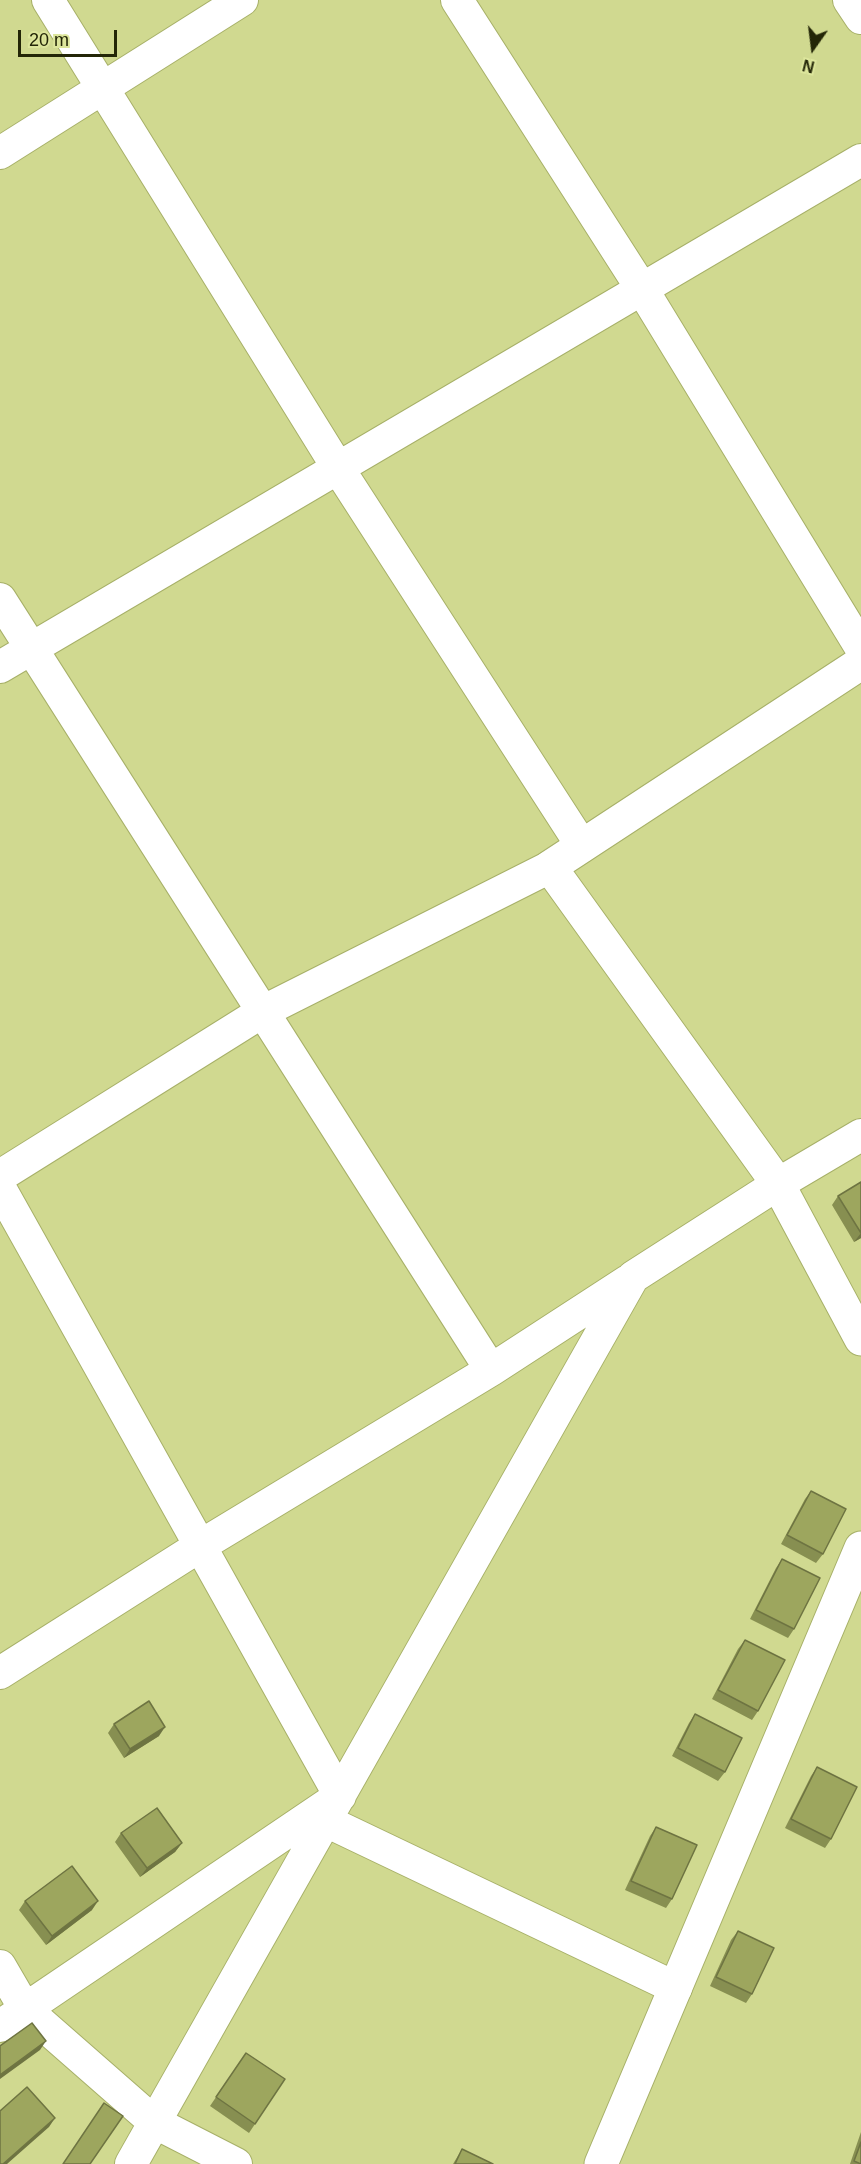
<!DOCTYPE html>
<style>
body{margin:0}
#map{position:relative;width:861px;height:2164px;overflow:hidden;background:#d0d990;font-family:Arial,sans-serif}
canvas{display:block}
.north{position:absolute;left:783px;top:18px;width:60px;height:60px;-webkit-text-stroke:4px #dde69c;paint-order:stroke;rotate:194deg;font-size:16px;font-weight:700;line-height:24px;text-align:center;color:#232607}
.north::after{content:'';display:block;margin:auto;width:21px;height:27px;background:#232607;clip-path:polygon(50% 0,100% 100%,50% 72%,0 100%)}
.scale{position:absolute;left:18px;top:30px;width:99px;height:27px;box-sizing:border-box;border:3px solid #232607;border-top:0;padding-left:8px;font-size:18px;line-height:21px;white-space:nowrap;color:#232607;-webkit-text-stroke:4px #dde69c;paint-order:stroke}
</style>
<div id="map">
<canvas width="861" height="2164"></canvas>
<div class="north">N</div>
<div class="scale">20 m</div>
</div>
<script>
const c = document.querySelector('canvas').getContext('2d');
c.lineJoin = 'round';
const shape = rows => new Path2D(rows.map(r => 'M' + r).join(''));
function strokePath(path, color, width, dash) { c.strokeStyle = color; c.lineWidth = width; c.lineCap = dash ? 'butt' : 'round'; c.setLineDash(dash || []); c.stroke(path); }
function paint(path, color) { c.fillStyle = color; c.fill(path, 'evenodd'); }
const minor = shape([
 [48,0,338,468,582,846],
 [457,0,642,289,861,648],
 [849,0,861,18],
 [0,153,242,0],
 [0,599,491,1370],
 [0,667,861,160],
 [0,1176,262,1012,550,867],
 [0,1188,340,1796,0,2026],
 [0,1673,200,1546,491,1370,628,1281],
 [326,1821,676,1988],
 [0,1966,25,2009,154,2122,236,2164],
 [131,2164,633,1277,778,1184,861,1135]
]);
const primary = shape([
 [861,663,550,867,778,1184,861,1339],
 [601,2164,861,1548]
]);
strokePath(minor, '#a7b068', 34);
strokePath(primary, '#a7b068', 35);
strokePath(minor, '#fff', 32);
strokePath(primary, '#fff', 33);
paint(shape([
 [861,1182,861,1238,854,1242,832,1205,838,1196],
 [811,1491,823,1554,816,1563,781,1544,805,1499],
 [782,1559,794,1629,788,1638,750,1619,776,1568],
 [745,1640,758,1711,752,1720,712,1699,738,1649],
 [695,1714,725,1772,718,1781,672,1756,689,1723],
 [114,1724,159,1736,124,1758,108,1733],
 [817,1767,831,1839,825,1848,785,1828,811,1776],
 [656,1827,672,1899,666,1908,625,1890,650,1836],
 [121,1833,182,1843,175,1852,140,1877,115,1842],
 [25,1901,92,1910,46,1945,19,1910],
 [738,1931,752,1994,746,2003,710,1986,731,1940],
 [246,2053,285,2079,249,2133,210,2106],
 [861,2132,861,2164,850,2164],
 [462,2149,493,2164,453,2164]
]), '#878f51');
paint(shape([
 [861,1233,861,1238,854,1242],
 [165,1727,159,1736,124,1758,130,1749],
 [182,1843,175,1852,140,1877,147,1868],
 [98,1901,92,1910,46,1945,52,1936],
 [46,2041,40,2050,0,2079,0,2075],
 [55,2118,49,2127,7,2164,3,2164]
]), '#6e7442');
const building = shape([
 [861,1182,861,1233,838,1196,861,1182],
 [811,1491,846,1509,823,1554,787,1535,811,1491],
 [782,1559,820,1578,794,1629,756,1610,782,1559],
 [745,1640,785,1660,758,1711,718,1690,745,1640],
 [149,1701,165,1727,130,1749,114,1724,149,1701],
 [695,1714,742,1738,725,1772,678,1748,695,1714],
 [817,1767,857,1787,831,1839,791,1819,817,1767],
 [157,1808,182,1843,147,1868,121,1833,157,1808],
 [656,1827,697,1845,672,1899,631,1881,656,1827],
 [72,1866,98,1901,52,1936,25,1901,72,1866],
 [738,1931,774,1948,752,1994,716,1977,738,1931],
 [32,2023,46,2041,0,2075,0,2046,32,2023],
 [246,2053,285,2079,255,2124,216,2097,246,2053],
 [27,2087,55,2118,3,2164,0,2164,0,2111,27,2087],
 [104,2103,123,2116,90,2164,63,2164,104,2103],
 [861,2142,861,2164,854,2161,861,2142],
 [462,2149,493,2164,455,2164,462,2149]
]);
paint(building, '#9da65e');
strokePath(building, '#6e7442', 1.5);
</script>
